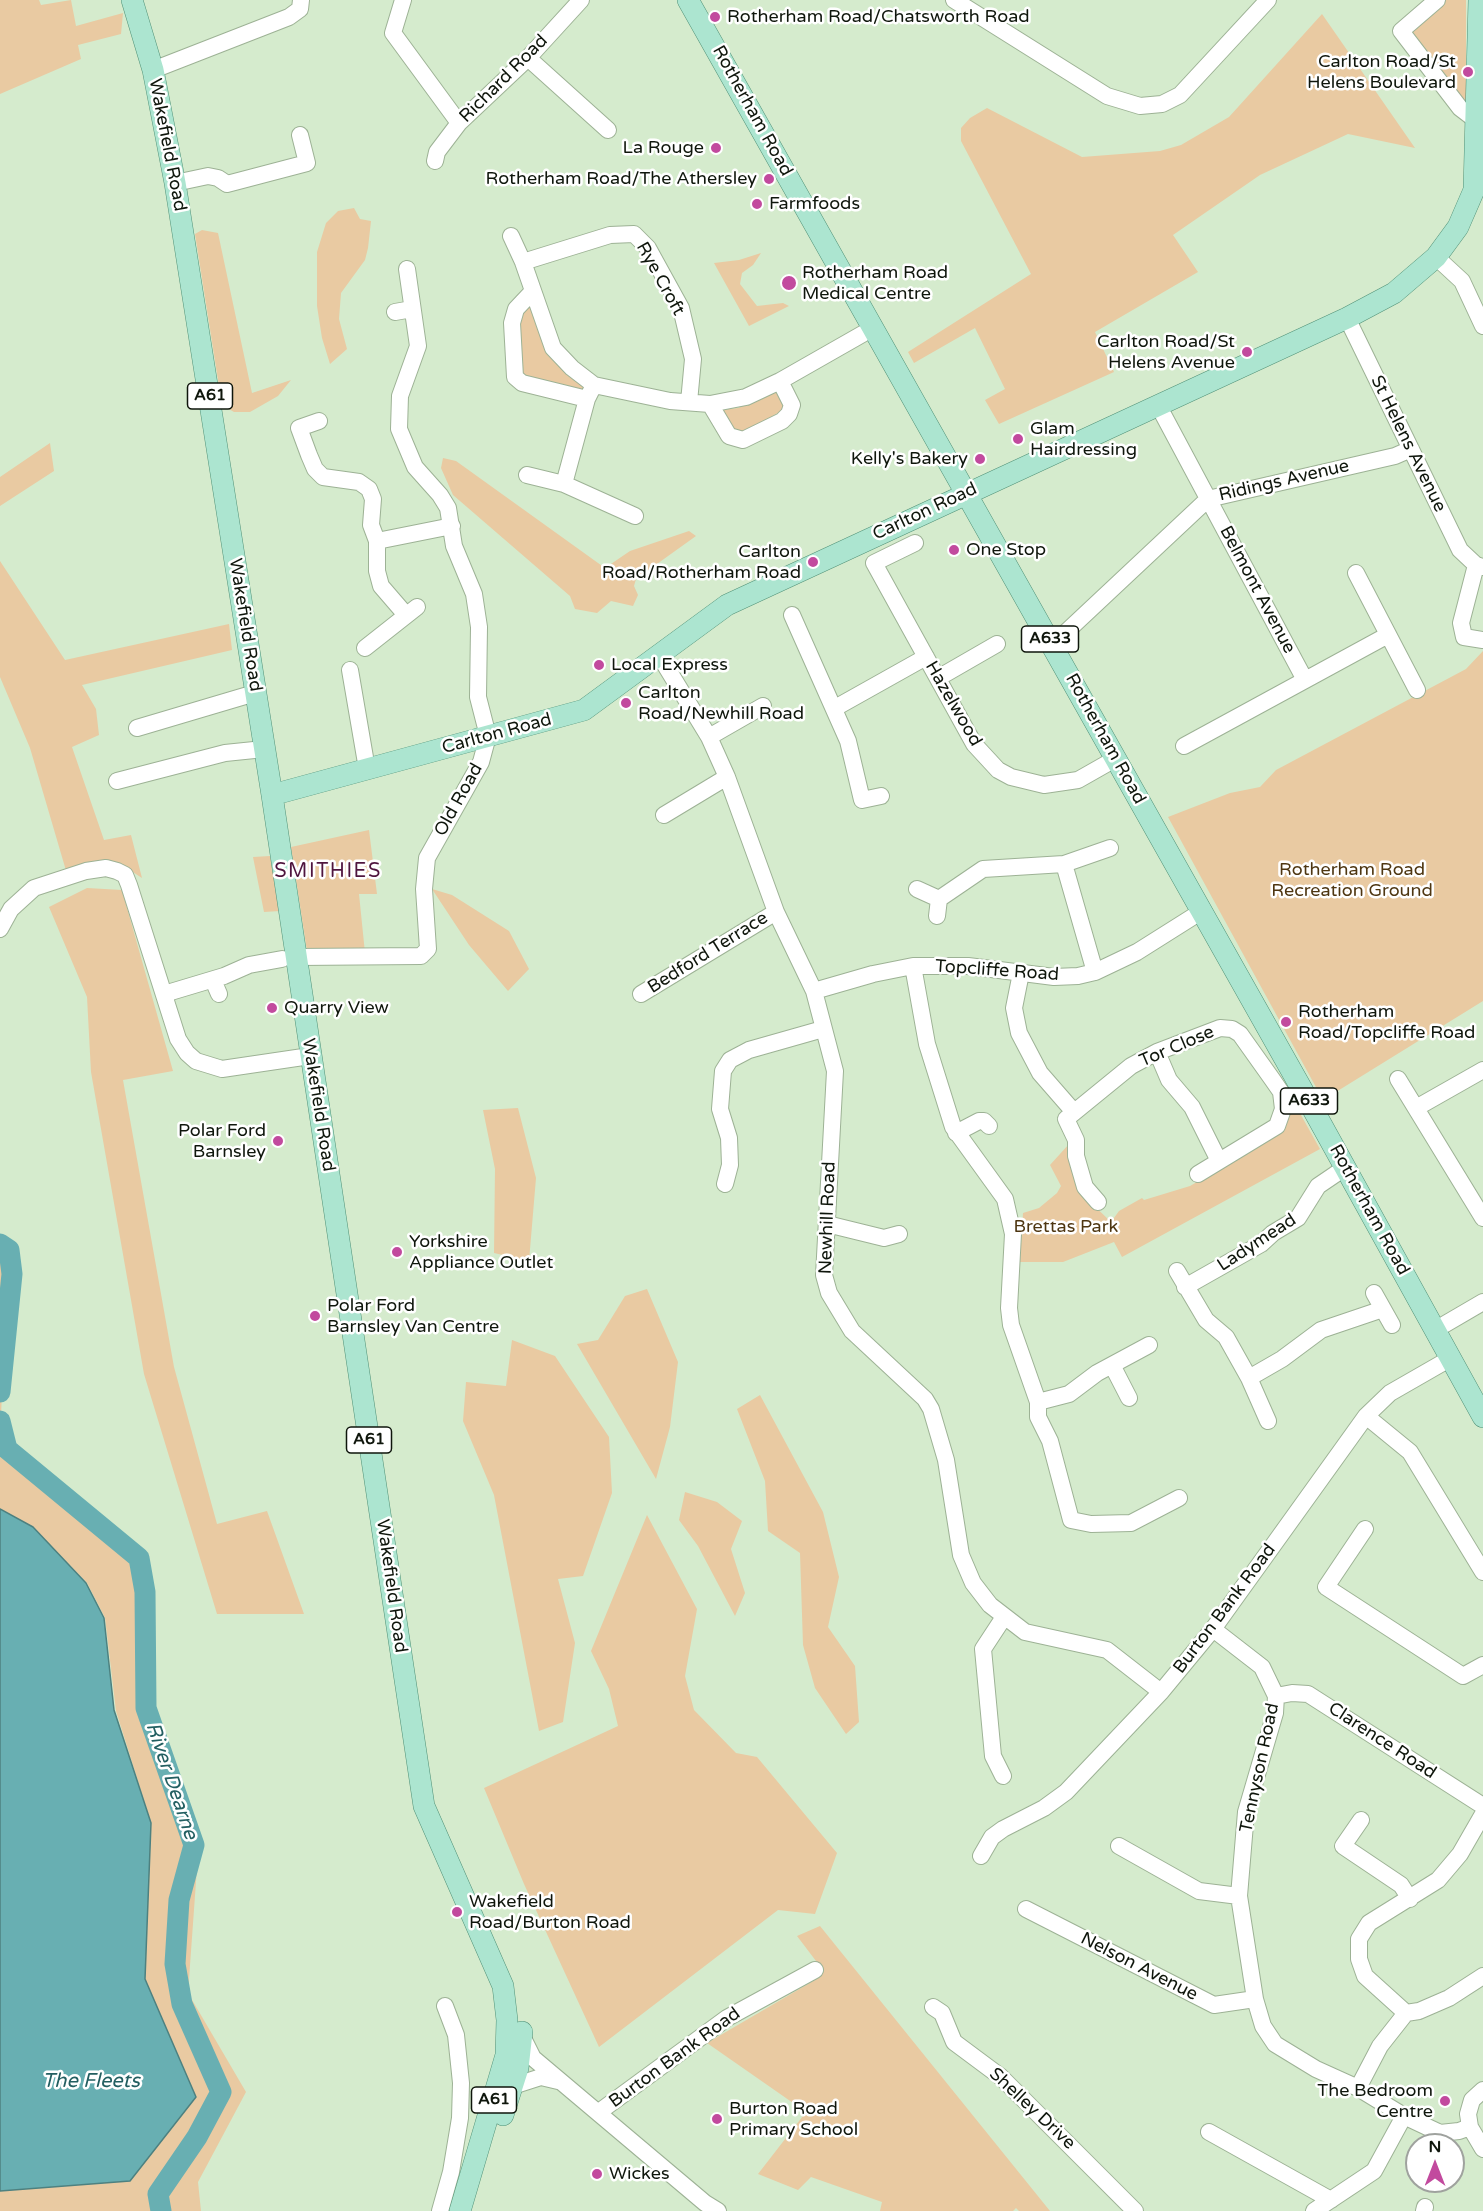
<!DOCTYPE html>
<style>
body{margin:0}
#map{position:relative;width:1483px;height:2211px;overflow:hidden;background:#d5ebcd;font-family:"Varela Round",sans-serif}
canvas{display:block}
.north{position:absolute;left:1405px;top:2133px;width:60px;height:60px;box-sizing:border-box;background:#fff;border:2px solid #9fa29e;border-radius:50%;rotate:0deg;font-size:16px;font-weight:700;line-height:24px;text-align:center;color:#0f160c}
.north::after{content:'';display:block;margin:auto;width:21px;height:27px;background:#c24a9e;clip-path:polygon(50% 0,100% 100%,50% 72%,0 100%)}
</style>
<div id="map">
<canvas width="1483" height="2211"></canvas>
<div class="north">N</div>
</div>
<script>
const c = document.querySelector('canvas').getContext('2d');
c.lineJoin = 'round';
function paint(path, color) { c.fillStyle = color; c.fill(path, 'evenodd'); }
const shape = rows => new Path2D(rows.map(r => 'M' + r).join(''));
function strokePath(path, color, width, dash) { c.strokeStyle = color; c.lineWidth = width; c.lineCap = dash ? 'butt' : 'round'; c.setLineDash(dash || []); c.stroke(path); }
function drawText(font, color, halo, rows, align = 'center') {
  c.font = font + ' "Varela Round",sans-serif'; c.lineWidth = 5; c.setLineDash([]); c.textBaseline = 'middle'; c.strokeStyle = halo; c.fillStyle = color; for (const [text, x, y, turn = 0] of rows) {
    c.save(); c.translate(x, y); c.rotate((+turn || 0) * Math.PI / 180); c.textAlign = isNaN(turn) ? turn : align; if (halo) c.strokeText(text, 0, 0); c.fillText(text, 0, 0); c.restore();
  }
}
paint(shape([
 [0,0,39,0,41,5,71,0,76,26,123,13,121,34,78,45,81,59,0,94],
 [1446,0,1466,0,1466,102,1411,33],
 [1322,14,1415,148,1348,134,1260,175,1173,235,1198,272,1095,332,1114,372,999,424,985,400,1005,389,975,328,914,363,908,352,1031,274,961,141,961,128,970,118,987,108,1082,157,1160,151,1181,145,1229,117],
 [354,208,360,219,371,221,368,248,365,260,341,293,339,319,347,349,330,364,322,338,317,306,317,252,326,223,338,211],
 [202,230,218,233,252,393,291,380,278,396,250,412,234,412,222,405,195,234],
 [761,253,753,265,742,273,740,284,757,306,783,303,789,306,749,326,714,263,739,260],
 [530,300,585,384,585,390,526,377,521,370,520,311],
 [778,389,785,403,783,410,743,433,734,432,721,410,738,408],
 [50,443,54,471,0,506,0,477],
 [443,458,456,461,605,568,630,551,689,531,696,536,636,579,634,586,638,595,633,606,611,601,597,613,575,609,570,596,453,495,441,468],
 [0,561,65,660,229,624,232,650,82,685,96,709,99,735,72,747,104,840,131,835,142,878,119,863,67,874,30,748,0,677],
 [1483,651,1483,1001,1323,1100,1168,817,1230,793,1260,787,1276,770,1466,669],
 [369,830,377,894,359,894,365,953,307,951,291,847],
 [270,856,280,911,264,912,253,857],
 [87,888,122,890,173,1071,123,1080,174,1367,217,1524,267,1511,304,1614,217,1614,144,1374,91,1072,87,997,49,907],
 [432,889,452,895,509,931,529,969,508,991,469,945],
 [1292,1099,1320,1149,1122,1257,1114,1242,1063,1262,1020,1262,1023,1213,1039,1208,1057,1193,1061,1186,1050,1165,1069,1144,1072,1172,1081,1193,1111,1222,1119,1211,1142,1198,1144,1200,1190,1186,1233,1161,1286,1121],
 [518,1108,536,1178,529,1261,494,1253,495,1169,483,1110],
 [0,1250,6,1265,0,1450,139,1558,145,1592,146,1708,199,1840,188,1993,246,2092,198,2182,201,2211,0,2211,0,2191,130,2181,196,2097,145,1979,151,1823,116,1711,105,1618,87,1583,33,1527,0,1509],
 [647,1289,678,1362,670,1427,656,1479,577,1344,598,1340,625,1296],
 [512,1340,555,1356,609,1437,612,1493,583,1576,558,1579,575,1643,563,1722,539,1731,494,1495,463,1421,466,1382,506,1386],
 [760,1395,823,1512,839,1577,828,1627,855,1666,859,1722,846,1734,815,1688,803,1645,800,1553,768,1531,765,1481,737,1409],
 [685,1492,717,1502,742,1521,731,1549,745,1593,735,1616,698,1546,679,1520],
 [647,1515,697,1609,685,1676,694,1710,736,1753,757,1757,837,1853,815,1914,778,1910,599,2047,524,1884,484,1788,618,1726,609,1689,591,1651],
 [820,1926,1050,2211,1019,2211,1016,2208,1013,2211,880,2211,882,2202,811,2177,798,2190,758,2174,806,2112,707,2043,820,1977,816,1961,797,1936]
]), '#e9caa2');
const water = shape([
 [0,1509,33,1527,86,1583,104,1618,114,1710,151,1823,145,1979,196,2097,130,2181,0,2191,0,1509]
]);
paint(water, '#68afb2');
strokePath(water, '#4d8180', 1.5);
strokePath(shape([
 [0,1244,9,1250,12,1274,0,1392],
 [0,1421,7,1449,139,1558,145,1592,146,1708,194,1845,179,1900,175,1964,182,2004,221,2092,197,2137,158,2194,161,2211]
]), '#68afb2', 21);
const minor = shape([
 [403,0,393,33,459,123],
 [954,0,1107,96,1140,106,1162,104,1180,95,1268,0],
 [1437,0,1401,31,1460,108,1477,121,1483,121],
 [528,58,608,130],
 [153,70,289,17,300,9,301,0],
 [435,161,437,152,459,123,528,58,581,0],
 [175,183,208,176,218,178,227,184,307,163,300,135],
 [511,236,523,262,553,348,572,368,594,385,670,401,710,404,746,397,780,381,873,328],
 [1436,257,1462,281,1483,326],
 [523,262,610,235,634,234,648,248,681,308,693,359,689,402],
 [533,291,516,309,512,323,515,377,522,383,587,399],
 [395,312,412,309],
 [1347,318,1460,550,1476,565,1483,567],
 [594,385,587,399,564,484,635,516],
 [710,404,729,436,743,440,782,421,789,414,792,405,780,381],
 [1158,405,1305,680],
 [319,421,299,428,309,455,315,469,323,477,359,482,369,489,373,499,371,525,377,541,377,571,381,586,406,615],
 [527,475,564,484],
 [377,541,452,526],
 [915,543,874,563,974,744,998,770,1011,777,1044,785,1078,780,1115,759],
 [1476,565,1461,623,1464,637,1483,640],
 [1356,573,1417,690],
 [792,615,848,741,862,800,881,796],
 [1064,634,1208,499,1395,456,1411,449],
 [365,648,417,607],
 [659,655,709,737,727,777,776,912,814,991,835,1071,824,1275,829,1293,852,1331,925,1399,931,1409,946,1460,961,1555,973,1583,990,1605,1025,1632,1107,1650,1161,1692],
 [350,670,367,769],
 [938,678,997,644],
 [835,708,926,657],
 [137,728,255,693],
 [709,737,763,706],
 [1184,746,1388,635],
 [117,781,225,753,264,749],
 [664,815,727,777],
 [1064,864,1095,972],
 [917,889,939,899],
 [937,916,939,899,983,869,1064,864,1110,848],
 [0,929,11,909,34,888,86,871,106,868,117,871,125,875,129,885,178,1039,187,1053,196,1061,222,1069,310,1056],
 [296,957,421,956,428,949,424,889,427,858,481,762,488,736,478,697,479,627,474,594,454,546,448,508,440,495,415,467,399,429,400,396,418,346,407,269],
 [913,966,927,1044,953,1127,1005,1199,1013,1234,1009,1308,1011,1325,1038,1402,1038,1417,1050,1441,1071,1520,1091,1524,1131,1523,1179,1498],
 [1021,973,1014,1008,1019,1033,1040,1073,1074,1112],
 [213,980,219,994],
 [814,991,873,974,913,966,968,966,1054,977,1078,976,1095,972,1137,952,1202,911],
 [164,994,224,976,249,965,282,959],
 [641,994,776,912],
 [1157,1052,1169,1080,1192,1107,1219,1161],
 [1398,1079,1483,1218],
 [1416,1108,1483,1070],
 [956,1133,979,1121,984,1121,989,1126],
 [725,1184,730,1165,729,1138,720,1109,723,1071,730,1060,749,1050,823,1029],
 [1098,1202,1085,1187,1076,1156,1076,1140,1066,1119,1131,1066,1157,1052,1220,1028,1232,1029,1240,1034,1272,1079,1281,1092,1283,1109,1277,1126,1198,1174],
 [827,1224,884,1238,899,1234],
 [1177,1271,1206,1320,1226,1337,1249,1378,1268,1421],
 [1185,1287,1261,1244,1273,1233,1298,1218,1318,1186,1346,1167],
 [1374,1293,1392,1325],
 [1435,1330,1483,1302],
 [1112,1365,1129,1398],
 [1249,1378,1282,1359,1321,1330,1383,1309],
 [1038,1402,1069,1394,1097,1373,1149,1345],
 [1366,1416,1410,1452,1483,1572],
 [1365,1529,1326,1587,1463,1676,1483,1665],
 [1213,1629,1262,1667,1276,1696,1275,1713,1246,1812,1239,1896,1255,1999,1263,2026,1275,2044,1316,2069,1358,2088,1404,2116,1440,2133,1459,2131,1470,2127,1483,2149],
 [1276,1696,1292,1693,1308,1694,1483,1806],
 [1003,1776,993,1756,983,1649,1004,1617],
 [1361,1820,1343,1846,1401,1885,1410,1899],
 [1119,1846,1199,1891,1239,1896],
 [981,1856,992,1837,1003,1829,1044,1808,1066,1792,1161,1692,1213,1629,1366,1416,1390,1393,1451,1358],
 [1026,1909,1214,2005,1255,1999],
 [933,2007,942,2013,954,2042,1001,2077,1135,2211],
 [1406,2013,1419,2011,1449,1998,1483,1976],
 [522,2036,533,2058,705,2203,718,2211],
 [513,2086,541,2077,558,2081],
 [1358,2088,1380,2046,1406,2013,1365,1976,1359,1959,1359,1939,1369,1923,1438,1880,1460,1854,1483,1814],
 [599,2112,727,2018,815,1970],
 [1470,2127,1468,2114,1472,2100,1483,2090],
 [1209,2132,1331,2200],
 [440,2211,451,2172,460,2118,461,2083,456,2035,445,2006],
 [1314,2211,1374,2171,1404,2116],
 [1424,2211,1425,2207]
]);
const major = shape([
 [132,0,153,70,175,183,272,795,424,1806,503,1986,507,2020,506,2055,460,2211],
 [688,0,1299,1084,1483,1417],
 [272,795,584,710,727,605,1347,318,1394,293,1436,257,1458,227,1474,190,1479,0],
 [503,2115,518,2068,522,2032]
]);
strokePath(minor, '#9db295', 18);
strokePath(major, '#519177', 22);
strokePath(minor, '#fff', 16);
strokePath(major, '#ace5d0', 21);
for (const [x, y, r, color] of [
 [715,17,6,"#c24a9e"],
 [1468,72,6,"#c24a9e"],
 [716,148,6,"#c24a9e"],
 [769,179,6,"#c24a9e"],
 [757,204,6,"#c24a9e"],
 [789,283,8,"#c24a9e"],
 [1247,352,6,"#c24a9e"],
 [1018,439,6,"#c24a9e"],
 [980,459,6,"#c24a9e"],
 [954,550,6,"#c24a9e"],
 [813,562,6,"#c24a9e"],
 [599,665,6,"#c24a9e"],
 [626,703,6,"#c24a9e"],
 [272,1008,6,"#c24a9e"],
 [1286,1022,6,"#c24a9e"],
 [278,1141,6,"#c24a9e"],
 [397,1252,6,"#c24a9e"],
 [315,1316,6,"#c24a9e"],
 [457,1912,6,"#c24a9e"],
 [1445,2101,6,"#c24a9e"],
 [717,2119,6,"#c24a9e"],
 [597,2174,6,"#c24a9e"]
]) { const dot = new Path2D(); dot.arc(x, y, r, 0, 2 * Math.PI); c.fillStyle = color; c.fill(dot); strokePath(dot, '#fff', 2); }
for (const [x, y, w] of [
 [210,396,45],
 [1050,639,57],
 [1309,1101,57],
 [369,1440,45],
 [494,2100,45]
]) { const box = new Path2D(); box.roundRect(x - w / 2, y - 13, w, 26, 4.5); c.fillStyle = '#fff'; c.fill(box); strokePath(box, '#0f160c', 1.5); }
drawText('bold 16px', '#0f160c', null, [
 ["A61",210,396],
 ["A633",1050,639],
 ["A633",1309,1101],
 ["A61",369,1440],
 ["A61",494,2100]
]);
drawText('18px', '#0f160c', '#fff', [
 ["Rotherham Road/Chatsworth Road",727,17],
 ["Carlton Road/St",1456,62,"right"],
 ["Helens Boulevard",1456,83,"right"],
 ["La Rouge",704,148,"right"],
 ["Rotherham Road/The Athersley",757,179,"right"],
 ["Farmfoods",769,204],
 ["Rotherham Road",802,273],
 ["Medical Centre",802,294],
 ["Carlton Road/St",1235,342,"right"],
 ["Helens Avenue",1235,363,"right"],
 ["Glam",1030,429],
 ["Hairdressing",1030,450],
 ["Kelly's Bakery",968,459,"right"],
 ["One Stop",966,550],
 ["Carlton",801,552,"right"],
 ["Road/Rotherham Road",801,573,"right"],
 ["Local Express",611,665],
 ["Carlton",638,693],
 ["Road/Newhill Road",638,714],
 ["Quarry View",284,1008],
 ["Rotherham",1298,1012],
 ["Road/Topcliffe Road",1298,1033],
 ["Polar Ford",266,1131,"right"],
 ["Barnsley",266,1152,"right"],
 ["Yorkshire",409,1242],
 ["Appliance Outlet",409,1263],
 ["Polar Ford",327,1306],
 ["Barnsley Van Centre",327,1327],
 ["Wakefield",469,1902],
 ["Road/Burton Road",469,1923],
 ["The Bedroom",1433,2091,"right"],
 ["Centre",1433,2112,"right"],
 ["Burton Road",729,2109],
 ["Primary School",729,2130],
 ["Wickes",609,2174]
], 'left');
drawText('18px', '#0f160c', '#fff', [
 ["Richard Road",504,79,-45],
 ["Rotherham Road",752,111,61],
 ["Wakefield Road",167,145,79],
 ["Rye Croft",660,279,61],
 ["St Helens Avenue",1408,444,64],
 ["Ridings Avenue",1284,481,-13],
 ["Carlton Road",925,512,-25],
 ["Belmont Avenue",1257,590,62],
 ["Wakefield Road",245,625,81],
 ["Hazelwood",953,704,60],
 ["Carlton Road",497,734,-15],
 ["Rotherham Road",1105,739,61],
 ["Old Road",459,800,-61],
 ["Bedford Terrace",708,953,-32],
 ["Topcliffe Road",997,971,4],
 ["Tor Close",1177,1047,-23],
 ["Wakefield Road",318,1105,81],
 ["Rotherham Road",1369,1210,61],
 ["Newhill Road",828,1218,-88],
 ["Ladymead",1257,1243,-33],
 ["Wakefield Road",391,1586,82],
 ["Burton Bank Road",1225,1609,-53],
 ["Clarence Road",1382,1741,33],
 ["Tennyson Road",1260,1768,-78],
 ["Nelson Avenue",1139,1967,27],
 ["Burton Bank Road",675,2058,-36],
 ["Shelley Drive",1032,2109,43]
]);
drawText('18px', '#4e3611', '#fff', [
 ["Rotherham Road",1352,870],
 ["Recreation Ground",1352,891],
 ["Brettas Park",1066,1227]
]);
c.letterSpacing = '1.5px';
drawText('20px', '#4f153e', '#fff', [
 ["SMITHIES",328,872]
]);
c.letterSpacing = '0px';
drawText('italic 20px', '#235f61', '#fff', [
 ["River Dearne",171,1781,71],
 ["The Fleets",91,2082]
]);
</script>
